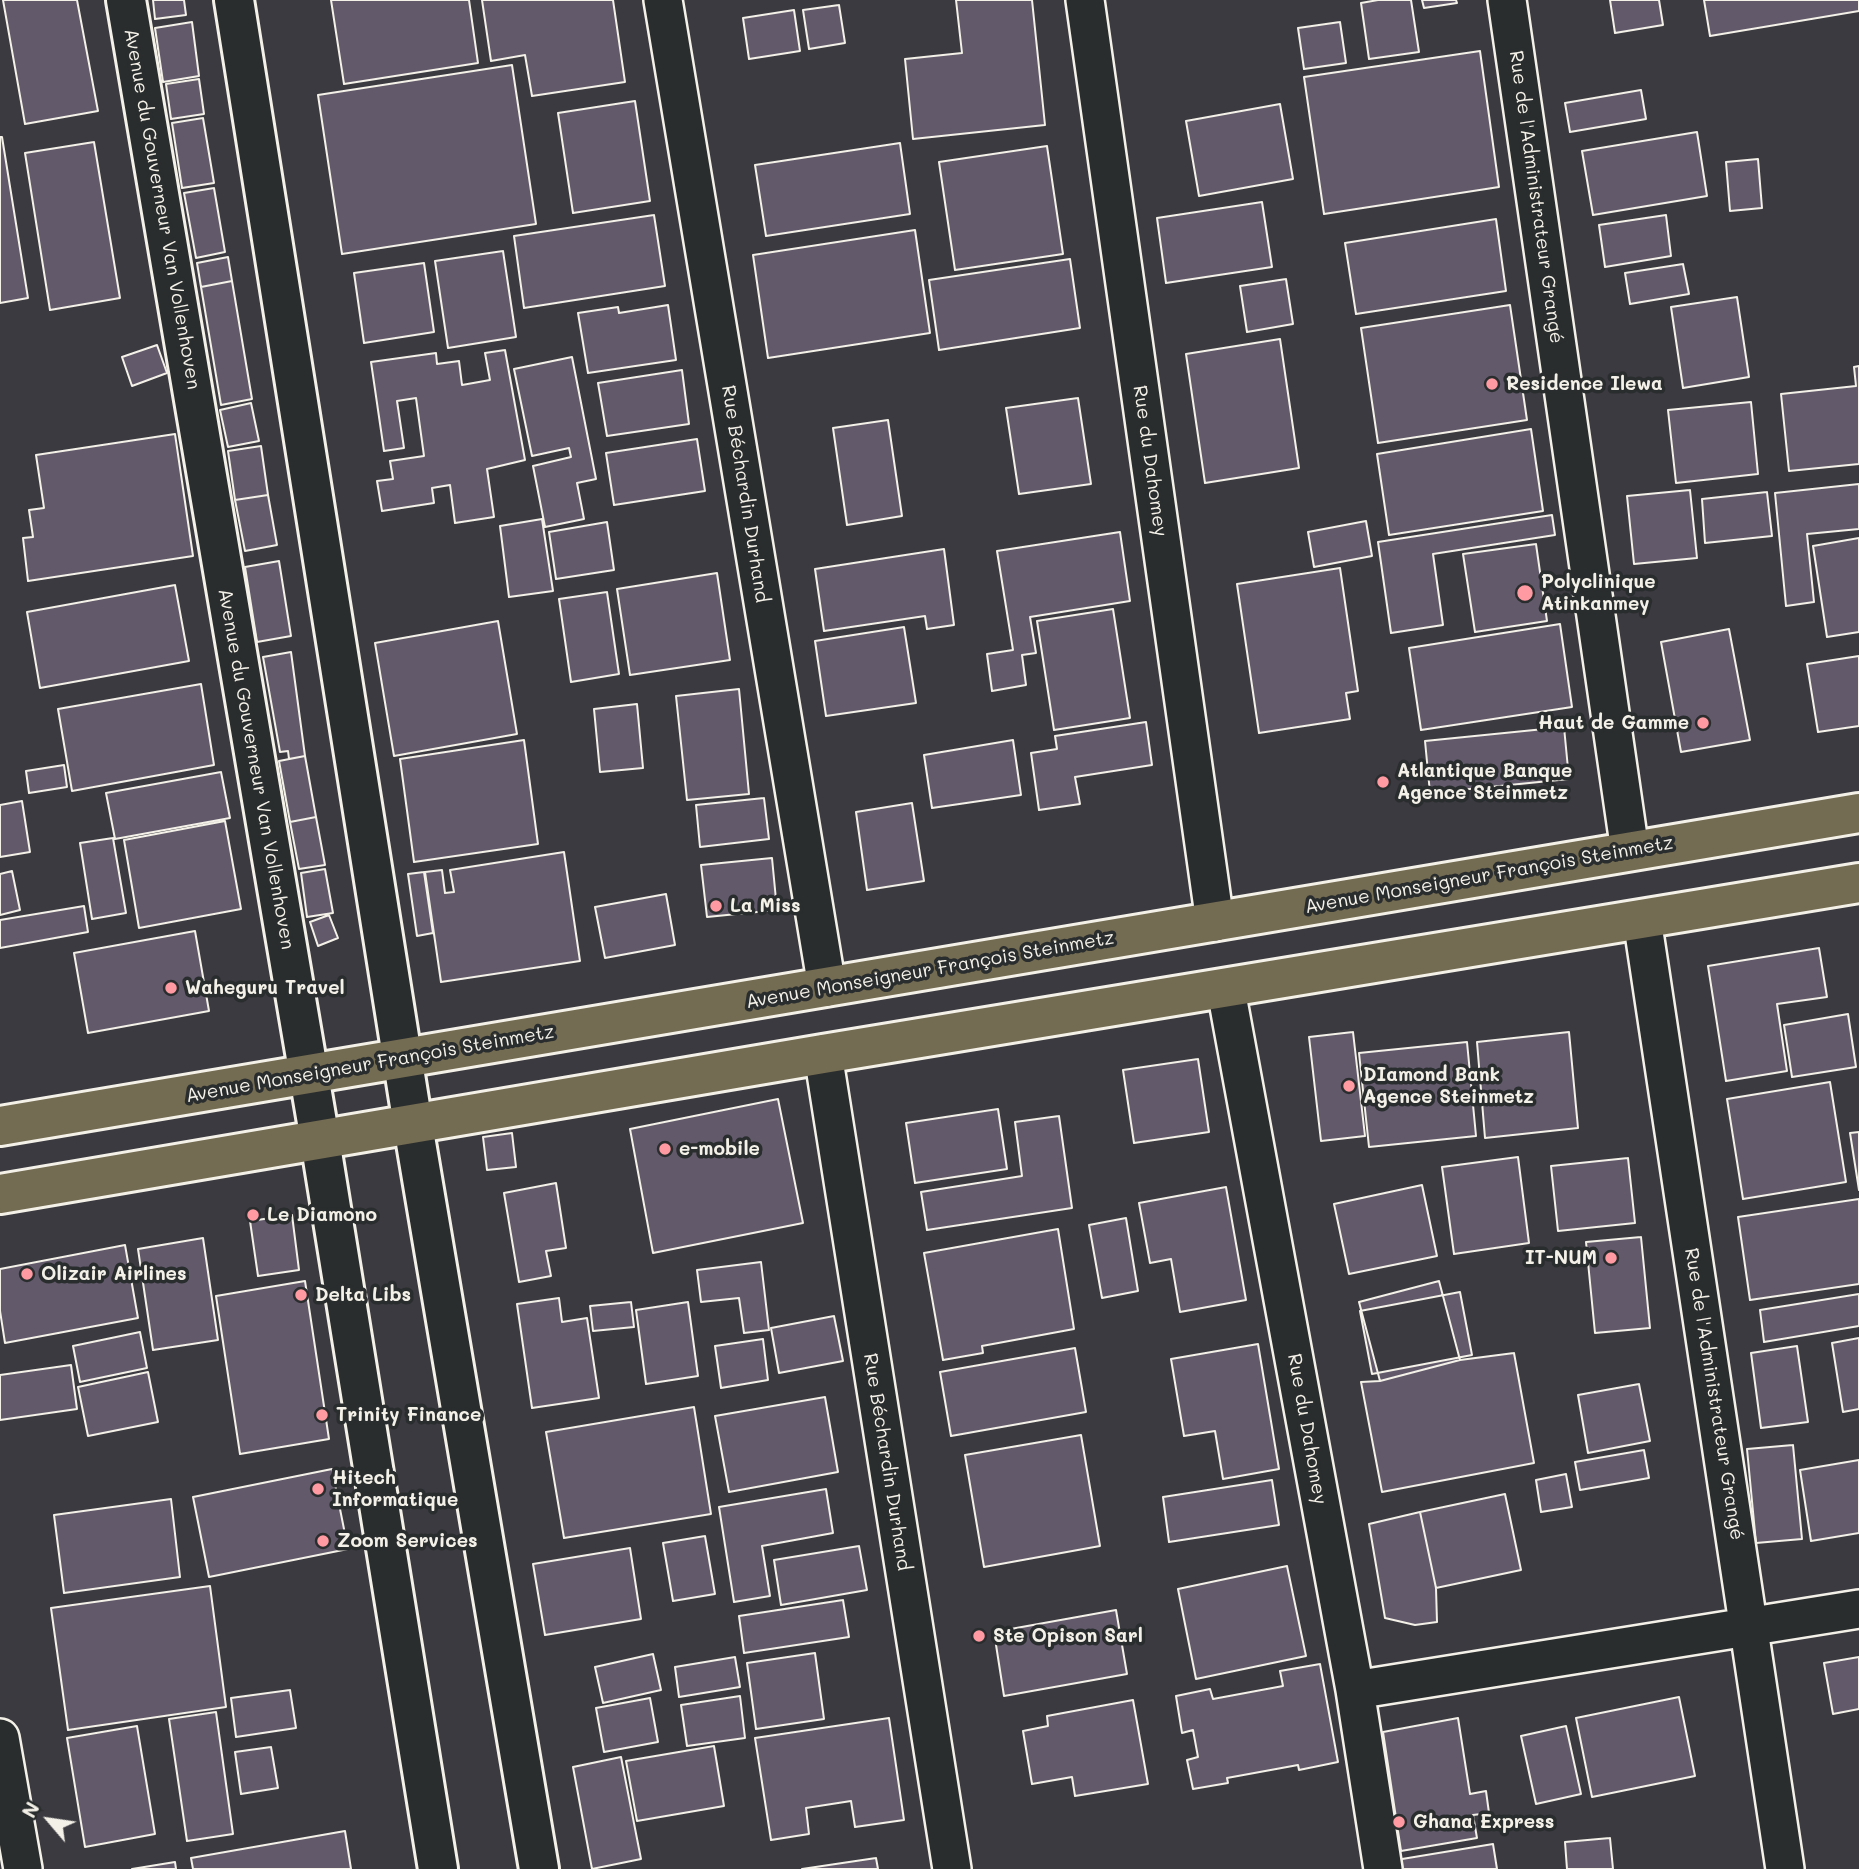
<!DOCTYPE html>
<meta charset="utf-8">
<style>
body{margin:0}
#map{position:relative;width:1859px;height:1869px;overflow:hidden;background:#3b3a40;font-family:Mali,sans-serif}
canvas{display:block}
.north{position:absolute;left:14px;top:1785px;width:70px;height:70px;-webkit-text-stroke:5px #2a2d2e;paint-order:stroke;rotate:299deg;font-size:19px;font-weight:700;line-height:28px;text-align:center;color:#f4f1e8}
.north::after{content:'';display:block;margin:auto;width:24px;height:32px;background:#f4f1e8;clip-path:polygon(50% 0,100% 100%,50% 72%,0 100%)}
</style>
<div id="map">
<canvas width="1859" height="1869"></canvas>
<div class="north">N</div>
</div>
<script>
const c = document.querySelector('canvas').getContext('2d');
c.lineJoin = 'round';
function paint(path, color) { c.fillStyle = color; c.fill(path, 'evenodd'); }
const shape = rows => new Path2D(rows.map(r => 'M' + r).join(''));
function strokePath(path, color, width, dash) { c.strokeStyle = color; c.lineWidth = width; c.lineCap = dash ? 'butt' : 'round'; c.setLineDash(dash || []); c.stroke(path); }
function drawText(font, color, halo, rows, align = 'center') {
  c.font = font + ' Mali,sans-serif'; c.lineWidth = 7; c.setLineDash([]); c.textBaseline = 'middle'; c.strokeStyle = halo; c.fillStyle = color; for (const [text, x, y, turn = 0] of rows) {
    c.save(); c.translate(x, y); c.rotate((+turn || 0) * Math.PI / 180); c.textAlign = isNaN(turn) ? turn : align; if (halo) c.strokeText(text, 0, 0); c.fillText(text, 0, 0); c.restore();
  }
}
const building = shape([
 [3,0,77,0,98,111,25,124,3,0],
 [153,0,184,0,186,15,155,19,153,0],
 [331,0,469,0,478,63,344,84,331,0],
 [482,0,613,0,625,82,532,96,525,55,491,61,482,0],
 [956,0,1032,0,1045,125,913,139,905,59,962,53,956,0],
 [1378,0,1411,0,1419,52,1369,59,1361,3,1378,0],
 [1422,0,1456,0,1457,3,1424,8,1422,0],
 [1610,0,1659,0,1663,25,1615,33,1610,0],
 [1704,0,1859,0,1859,11,1710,36,1704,0],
 [839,5,845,43,809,49,803,10,839,5],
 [794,10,800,51,749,59,743,18,794,10],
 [192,22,199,76,163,82,155,28,192,22],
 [1340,22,1346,63,1304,69,1298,28,1340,22],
 [1480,51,1499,187,1324,214,1304,77,1480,51],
 [512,65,536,224,342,254,318,95,512,65],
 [199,79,204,114,171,119,166,84,199,79],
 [1641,90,1646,119,1570,132,1565,103,1641,90],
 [635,101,650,201,573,213,558,113,635,101],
 [1280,104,1293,179,1199,196,1186,121,1280,104],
 [203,118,214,183,182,188,172,123,203,118],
 [1697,132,1707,196,1593,215,1582,151,1697,132],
 [0,137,2,137,28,298,0,303,0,137],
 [94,142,120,298,50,310,25,153,94,142],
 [900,143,910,214,766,236,755,165,900,143],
 [1047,146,1063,254,955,270,939,162,1047,146],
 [1758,159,1762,208,1730,211,1726,162,1758,159],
 [214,188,225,252,196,258,184,193,214,188],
 [1262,202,1272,267,1166,283,1157,218,1262,202],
 [654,215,665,286,524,308,514,236,654,215],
 [1666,215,1671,256,1605,267,1599,225,1666,215],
 [1496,219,1506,291,1356,314,1345,243,1496,219],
 [915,230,930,333,768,358,753,255,915,230],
 [503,251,516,337,448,348,435,261,503,251],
 [228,257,232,281,201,287,197,263,228,257],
 [1070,259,1080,328,939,350,929,280,1070,259],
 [424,263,434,332,364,343,354,273,424,263],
 [1683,264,1689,294,1630,304,1625,273,1683,264],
 [1286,279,1293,324,1247,332,1240,286,1286,279],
 [232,281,252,399,221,405,201,287,232,281],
 [1737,297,1749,377,1683,388,1671,307,1737,297],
 [668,305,676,360,588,373,578,313,618,307,619,313,668,305],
 [1510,305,1527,420,1378,443,1361,328,1510,305],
 [1280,339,1299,468,1205,483,1186,354,1280,339],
 [157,345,167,373,132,386,122,357,157,345],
 [505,350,525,460,487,469,494,517,455,523,450,485,432,488,434,503,382,511,377,481,393,479,390,461,424,456,416,398,397,401,404,448,384,451,371,362,436,353,437,364,459,361,462,385,490,380,485,353,505,350],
 [572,357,596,479,577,483,584,519,545,527,533,466,571,457,569,448,532,456,514,369,572,357],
 [1859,366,1859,464,1789,471,1781,394,1856,386,1854,367,1859,366],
 [682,370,689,424,607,436,598,383,682,370],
 [1078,398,1091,484,1019,494,1006,408,1078,398],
 [1751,402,1758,474,1676,483,1668,410,1751,402],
 [251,403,259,441,228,447,220,410,251,403],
 [888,420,902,516,847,525,833,428,888,420],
 [1531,429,1543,511,1389,535,1377,454,1531,429],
 [175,434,193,556,28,581,23,538,33,537,29,510,44,508,36,455,175,434],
 [697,439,705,491,614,505,606,453,697,439],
 [261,446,268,495,235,500,228,451,261,446],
 [1859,484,1859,529,1807,534,1814,602,1786,606,1775,493,1859,484],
 [1690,490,1697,558,1634,564,1627,496,1690,490],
 [1767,492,1772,536,1705,543,1702,499,1767,492],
 [268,495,277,545,245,551,235,500,268,495],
 [1552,515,1555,535,1433,554,1443,625,1391,633,1378,542,1552,515],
 [542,519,553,591,509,597,500,526,542,519],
 [1366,521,1372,556,1314,567,1308,532,1366,521],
 [607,522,614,570,556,579,549,532,607,522],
 [1120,532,1130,601,1030,617,1036,653,1022,655,1026,685,992,691,987,654,1013,650,997,551,1120,532],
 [1859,538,1859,632,1827,637,1813,546,1859,538],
 [1536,544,1547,621,1475,632,1463,554,1536,544],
 [944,549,954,625,927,629,925,616,824,631,815,569,944,549],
 [279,561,291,636,257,642,245,567,279,561],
 [1340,568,1358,691,1346,693,1350,719,1259,733,1237,584,1340,568],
 [717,573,730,660,630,675,617,589,717,573],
 [175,585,189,661,40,688,27,612,175,585],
 [607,592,619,674,571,682,559,599,607,592],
 [1113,609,1130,718,1054,730,1037,621,1113,609],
 [498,621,517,734,394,756,375,643,498,621],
 [1560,624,1572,707,1421,730,1409,648,1560,624],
 [904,627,916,703,826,716,815,641,904,627],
 [1729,629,1750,740,1681,752,1661,642,1729,629],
 [291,652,305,756,289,759,288,751,280,752,263,657,291,652],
 [1859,656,1859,726,1818,732,1807,664,1859,656],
 [201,684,214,765,72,791,58,709,201,684],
 [739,689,749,794,687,800,676,696,739,689],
 [637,704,643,768,600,772,594,709,637,704],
 [1146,722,1152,765,1075,777,1080,804,1039,810,1031,753,1057,749,1055,736,1146,722],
 [1564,727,1569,779,1430,793,1425,741,1564,727],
 [524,740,538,844,414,862,400,759,524,740],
 [1013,740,1021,795,932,808,924,755,1013,740],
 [305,756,316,817,290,822,279,761,305,756],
 [64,765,67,787,29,793,26,771,64,765],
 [221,772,230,818,115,839,106,793,221,772],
 [764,798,769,839,700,847,696,805,764,798],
 [22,801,30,852,0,857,0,805,22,801],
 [912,803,924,881,867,890,856,812,912,803],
 [316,817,325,865,299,869,290,822,316,817],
 [225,821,241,909,139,928,124,840,225,821],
 [113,838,126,913,92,919,80,843,113,838],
 [564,852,580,961,441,982,425,872,442,870,445,893,454,892,450,870,564,852],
 [772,858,777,910,707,917,701,865,772,858],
 [325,869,333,913,307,917,301,873,325,869],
 [12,871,20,910,0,915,0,874,12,871],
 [424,872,433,933,417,936,408,874,424,872],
 [666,894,675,945,605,958,595,907,666,894],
 [84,906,88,932,0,948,0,920,84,906],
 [329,915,338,938,318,946,310,922,329,915],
 [195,931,209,1011,88,1033,74,953,195,931],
 [1819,948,1827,997,1777,1004,1787,1071,1726,1081,1708,966,1819,948],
 [1848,1014,1856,1067,1792,1077,1784,1025,1848,1014],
 [1353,1032,1365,1136,1321,1141,1309,1037,1353,1032],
 [1569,1032,1578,1128,1485,1138,1477,1042,1569,1032],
 [1467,1042,1476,1136,1369,1147,1359,1053,1467,1042],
 [1198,1059,1209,1132,1134,1143,1123,1070,1198,1059],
 [1830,1082,1846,1182,1743,1199,1727,1099,1830,1082],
 [778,1099,803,1223,653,1253,630,1129,778,1099],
 [998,1109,1007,1169,915,1183,906,1123,998,1109],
 [1059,1116,1072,1208,927,1230,921,1192,1022,1176,1015,1122,1059,1116],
 [1859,1132,1859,1190,1850,1133,1859,1132],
 [512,1133,516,1167,487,1170,483,1137,512,1133],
 [1518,1157,1529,1243,1454,1254,1442,1167,1518,1157],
 [1628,1158,1635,1223,1558,1231,1551,1166,1628,1158],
 [556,1183,566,1248,546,1251,551,1276,519,1282,504,1193,556,1183],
 [1422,1185,1437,1256,1349,1274,1334,1204,1422,1185],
 [1226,1187,1246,1300,1180,1312,1171,1259,1150,1263,1139,1203,1226,1187],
 [1859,1199,1859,1284,1750,1300,1738,1217,1859,1199],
 [292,1215,299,1270,258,1276,250,1221,292,1215],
 [1126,1218,1138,1291,1102,1298,1089,1225,1126,1218],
 [1058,1229,1074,1329,982,1346,983,1353,943,1360,924,1253,1058,1229],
 [1641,1237,1650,1328,1595,1333,1586,1242,1641,1237],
 [203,1238,218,1340,153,1350,138,1249,203,1238],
 [125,1245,138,1318,5,1343,0,1311,0,1269,125,1245],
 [761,1262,769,1330,744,1333,739,1298,701,1302,697,1270,761,1262],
 [305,1281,329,1439,240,1454,216,1296,305,1281],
 [1439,1281,1460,1360,1380,1381,1359,1302,1439,1281],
 [1460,1292,1472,1355,1372,1374,1360,1311,1460,1292],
 [1859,1294,1859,1326,1764,1342,1760,1310,1859,1294],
 [559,1298,562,1322,587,1318,599,1398,532,1408,517,1304,559,1298],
 [631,1302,634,1327,593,1331,590,1306,631,1302],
 [688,1302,698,1376,646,1384,636,1310,688,1302],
 [834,1316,843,1361,779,1373,771,1328,834,1316],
 [140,1332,147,1368,80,1382,73,1346,140,1332],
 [1859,1338,1859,1409,1843,1412,1832,1343,1859,1338],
 [763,1339,768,1380,721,1388,715,1346,763,1339],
 [1258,1344,1279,1469,1223,1479,1215,1431,1184,1436,1171,1359,1258,1344],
 [1797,1346,1808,1422,1761,1428,1751,1353,1797,1346],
 [1075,1348,1086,1412,951,1436,940,1372,1075,1348],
 [1514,1353,1534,1463,1382,1492,1361,1382,1380,1381,1460,1360,1514,1353],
 [71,1365,77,1409,0,1420,0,1375,71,1365],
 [148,1372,158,1422,88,1436,78,1387,148,1372],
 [1639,1384,1650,1441,1588,1453,1578,1395,1639,1384],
 [825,1397,838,1472,729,1492,715,1416,825,1397],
 [694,1407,711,1514,564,1538,546,1432,694,1407],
 [1081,1435,1100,1546,984,1567,965,1455,1081,1435],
 [1793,1445,1802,1539,1756,1543,1747,1449,1793,1445],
 [1644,1450,1649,1478,1580,1490,1575,1462,1644,1450],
 [1859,1460,1859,1533,1811,1541,1800,1470,1859,1460],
 [332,1469,348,1549,209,1577,193,1497,332,1469],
 [1566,1474,1572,1507,1541,1512,1536,1480,1566,1474],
 [1272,1480,1279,1525,1169,1542,1163,1497,1272,1480],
 [826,1489,833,1533,762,1546,770,1596,734,1602,719,1507,826,1489],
 [1505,1494,1521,1570,1436,1588,1420,1512,1505,1494],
 [171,1499,180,1577,64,1593,54,1515,171,1499],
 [1420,1512,1436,1588,1437,1622,1415,1625,1385,1618,1369,1524,1420,1512],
 [705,1536,715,1594,673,1601,663,1543,705,1536],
 [859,1546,867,1590,781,1605,774,1560,859,1546],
 [630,1548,641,1619,545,1635,533,1564,630,1548],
 [1287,1566,1306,1656,1196,1679,1178,1589,1287,1566],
 [210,1586,226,1707,68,1730,51,1608,210,1586],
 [843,1600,849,1637,744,1653,739,1616,843,1600],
 [1116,1610,1127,1674,1004,1696,994,1632,1116,1610],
 [815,1653,824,1719,756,1729,747,1663,815,1653],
 [653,1654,661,1690,603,1703,595,1667,653,1654],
 [735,1657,740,1687,679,1697,675,1667,735,1657],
 [1859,1657,1859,1709,1833,1714,1824,1663,1859,1657],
 [1320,1664,1338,1762,1299,1770,1298,1765,1227,1778,1228,1783,1193,1789,1187,1760,1198,1757,1193,1730,1182,1733,1176,1696,1210,1689,1213,1699,1283,1686,1280,1671,1320,1664],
 [290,1690,296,1728,236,1737,231,1698,290,1690],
 [740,1696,745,1738,687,1746,681,1705,740,1696],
 [1679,1697,1695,1776,1592,1797,1576,1718,1679,1697],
 [650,1698,658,1742,604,1752,596,1708,650,1698],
 [1133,1700,1148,1784,1075,1796,1072,1777,1032,1784,1023,1731,1048,1726,1047,1716,1133,1700],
 [216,1712,233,1834,187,1841,169,1719,216,1712],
 [889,1718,904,1820,855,1827,851,1801,806,1808,809,1834,771,1840,755,1738,889,1718],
 [1458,1718,1470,1794,1486,1791,1489,1813,1473,1815,1477,1838,1401,1851,1383,1732,1458,1718],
 [137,1726,155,1834,85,1847,67,1738,137,1726],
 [1566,1726,1581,1794,1536,1804,1521,1736,1566,1726],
 [714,1746,724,1806,637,1821,626,1761,714,1746],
 [271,1747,278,1788,241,1794,235,1752,271,1747],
 [621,1757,641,1859,592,1869,573,1767,621,1757],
 [345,1831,351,1869,193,1869,191,1858,345,1831],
 [1610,1838,1613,1869,1567,1869,1565,1842,1610,1838],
 [1493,1844,1497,1869,1397,1869,1396,1860,1493,1844],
 [876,1858,878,1869,802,1869,876,1858],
 [175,1862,176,1869,132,1869,175,1862]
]);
paint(building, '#625a6b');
strokePath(building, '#f4f1e8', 2);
const minor = shape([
 [663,0,827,987],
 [1085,0,1215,922],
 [1507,0,1630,851],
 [1642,919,1785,1869],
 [1226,990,1355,1690,1383,1869],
 [823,1054,952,1869],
 [1355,1690,1859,1609],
 [0,1738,23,1869]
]);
const secondary = shape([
 [126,0,320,1140,438,1869],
 [234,0,413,1125,539,1869]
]);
const primary = shape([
 [0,1126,1859,813],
 [0,1194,823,1054,1859,883]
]);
strokePath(minor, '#f4f1e8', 42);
strokePath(secondary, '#f4f1e8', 44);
strokePath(primary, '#f4f1e8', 44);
strokePath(minor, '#2a2d2e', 37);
strokePath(secondary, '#2a2d2e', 38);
strokePath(primary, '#736b52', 38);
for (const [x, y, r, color] of [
 [1492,384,7,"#ff9aa2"],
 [1525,593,9,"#ff9aa2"],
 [1703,723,7,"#ff9aa2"],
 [1383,782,7,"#ff9aa2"],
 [716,906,7,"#ff9aa2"],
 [171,988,7,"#ff9aa2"],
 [1349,1086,7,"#ff9aa2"],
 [665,1149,7,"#ff9aa2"],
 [253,1215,7,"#ff9aa2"],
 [1611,1258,7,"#ff9aa2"],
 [27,1274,7,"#ff9aa2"],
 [301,1295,7,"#ff9aa2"],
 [322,1415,7,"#ff9aa2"],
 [318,1489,7,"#ff9aa2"],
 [323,1541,7,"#ff9aa2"],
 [979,1636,7,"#ff9aa2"],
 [1399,1822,7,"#ff9aa2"]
]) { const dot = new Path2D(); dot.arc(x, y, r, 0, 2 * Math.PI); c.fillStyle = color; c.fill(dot); strokePath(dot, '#2a2d2e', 2.5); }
drawText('19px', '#f4f1e8', '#2a2d2e', [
 ["Rue de l'Administrateur Grangé",1536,197,82],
 ["Avenue du Gouverneur Van Vollenhoven",162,209,80],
 ["Rue du Dahomey",1150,461,82],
 ["Rue Béchardin Durhand",745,494,81],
 ["Avenue du Gouverneur Van Vollenhoven",256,769,80],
 ["Avenue Monseigneur François Steinmetz",1489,875,-10],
 ["Avenue Monseigneur François Steinmetz",930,970,-10],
 ["Avenue Monseigneur François Steinmetz",370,1064,-10],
 ["Rue de l'Administrateur Grangé",1714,1394,81],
 ["Rue du Dahomey",1307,1429,80],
 ["Rue Béchardin Durhand",887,1462,81]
]);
drawText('bold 19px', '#f4f1e8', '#2a2d2e', [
 ["Residence Ilewa",1506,384],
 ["Polyclinique",1541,582],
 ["Atinkanmey",1541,604],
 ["Haut de Gamme",1689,723,"right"],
 ["Atlantique Banque",1397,771],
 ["Agence Steinmetz",1397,793],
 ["La Miss",730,906],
 ["Waheguru Travel",185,988],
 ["DIamond Bank",1363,1075],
 ["Agence Steinmetz",1363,1097],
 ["e-mobile",679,1149],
 ["Le Diamono",267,1215],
 ["IT-NUM",1597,1258,"right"],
 ["Olizair Airlines",41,1274],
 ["Delta Libs",315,1295],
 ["Trinity Finance",336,1415],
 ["Hitech",332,1478],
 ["Informatique",332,1500],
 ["Zoom Services",337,1541],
 ["Ste Opison Sarl",993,1636],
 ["Ghana Express",1413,1822]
], 'left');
</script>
